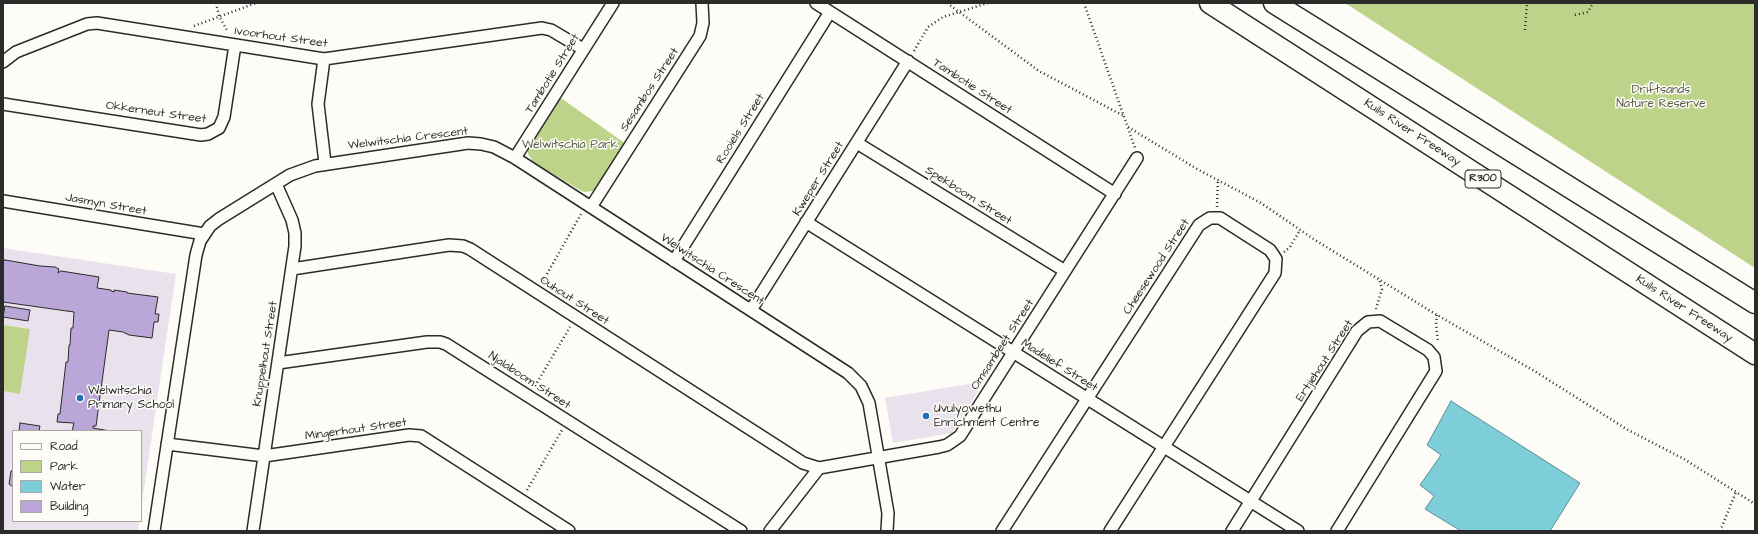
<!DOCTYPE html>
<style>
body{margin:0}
#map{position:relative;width:1758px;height:534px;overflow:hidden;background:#fdfcf7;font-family:"Architects Daughter",sans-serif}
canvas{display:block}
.frame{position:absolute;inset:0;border:4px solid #2b2b2b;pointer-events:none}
.legend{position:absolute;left:12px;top:430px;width:130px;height:92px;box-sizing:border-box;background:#fdfcf7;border:1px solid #a9a8a5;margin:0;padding:5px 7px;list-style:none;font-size:12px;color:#2b2b2b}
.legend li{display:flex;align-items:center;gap:8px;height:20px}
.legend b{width:20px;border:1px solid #a9a8a5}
</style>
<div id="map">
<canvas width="1758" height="534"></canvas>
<div class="frame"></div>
<ul class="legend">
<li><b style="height:5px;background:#fdfcf7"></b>Road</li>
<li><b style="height:11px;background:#bdd389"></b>Park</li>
<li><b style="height:11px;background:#7eceda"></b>Water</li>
<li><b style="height:11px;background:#baa7d7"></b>Building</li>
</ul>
</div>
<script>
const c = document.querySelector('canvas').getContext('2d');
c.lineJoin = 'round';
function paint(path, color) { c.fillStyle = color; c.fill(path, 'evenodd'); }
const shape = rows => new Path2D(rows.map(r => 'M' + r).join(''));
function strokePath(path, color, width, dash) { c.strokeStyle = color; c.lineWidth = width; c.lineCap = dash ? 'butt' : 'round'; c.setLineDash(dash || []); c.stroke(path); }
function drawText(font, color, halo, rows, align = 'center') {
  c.font = font + ' "Architects Daughter",sans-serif'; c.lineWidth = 3; c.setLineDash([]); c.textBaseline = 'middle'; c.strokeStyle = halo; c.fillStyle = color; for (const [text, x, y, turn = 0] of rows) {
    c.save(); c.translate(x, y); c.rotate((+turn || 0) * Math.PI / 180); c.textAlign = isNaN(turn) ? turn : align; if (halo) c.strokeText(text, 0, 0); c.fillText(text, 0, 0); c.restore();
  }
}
paint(shape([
 [3,248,176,274,141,509,141,431,13,431,13,521,139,521,138,531,3,530],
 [969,384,979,390,952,433,893,443,885,398]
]), '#e9e2ed');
paint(shape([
 [1345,3,1755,3,1755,268],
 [558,96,626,144,598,187,593,191,584,192,580,190,534,163,528,154,528,145],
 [3,325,30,329,20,394,3,391]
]), '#bdd389');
const water = shape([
 [1451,401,1580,483,1550,531,1461,531,1425,509,1434,496,1420,485,1441,455,1427,445,1451,401]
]);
paint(water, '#7eceda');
strokePath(water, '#5d8d94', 1);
const building = shape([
 [5,260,40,266,55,267,59,269,58,273,61,271,99,277,97,288,111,290,111,291,114,292,114,290,127,292,127,293,158,297,155,314,159,314,158,322,154,322,152,338,129,335,123,332,109,330,96,426,93,426,93,428,110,431,72,431,74,423,57,422,58,414,60,414,66,362,68,362,69,345,70,345,71,328,73,328,74,312,3,302,3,261,5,260],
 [5,306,30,310,28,321,3,317,5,306],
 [20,423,40,426,39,431,19,431,20,423],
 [13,470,13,487,9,484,11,471,13,470]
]);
paint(building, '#baa7d7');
strokePath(building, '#2b2b2b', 1);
const minor = shape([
 [816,3,1115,194],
 [324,59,318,104,325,163],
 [3,62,16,52,87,24,97,23,324,59,542,28,551,30,583,49],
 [3,104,201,135,208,134,219,128,224,117,235,45],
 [857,143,1065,271],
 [515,158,613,3],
 [3,201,204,234],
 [591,207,700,36,703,23,702,3],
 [806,222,1298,531],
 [674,261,830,12],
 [292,269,449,245,463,246,470,249,803,463,819,468],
 [751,310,908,61],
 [278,363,427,342,440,342,446,344,741,531],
 [167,444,264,456,409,435,421,436,569,531],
 [154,531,196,255,200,241,210,226,219,219,290,175,315,166,468,143,481,144,494,147,515,158,848,373,861,386,869,403,888,513,887,531],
 [253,531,295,246,295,233,292,220,276,184],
 [770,531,819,468,939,447,947,445,960,436,1137,158],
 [1002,531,1199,225,1210,218,1220,218,1270,250,1276,259,1275,273,1110,531],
 [1232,531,1357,331,1368,322,1380,321,1428,350,1434,357,1436,371,1337,531]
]);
const motorway = shape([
 [1210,3,1755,354],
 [1274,3,1755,303]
]);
strokePath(minor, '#2b2b2b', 14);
strokePath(motorway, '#2b2b2b', 23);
strokePath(shape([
 [216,3,219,16,228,32],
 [947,3,1039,71,1124,116],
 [1084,3,1135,148],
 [1575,15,1588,12,1593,3],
 [194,26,256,3],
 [1525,30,1527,3],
 [914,51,928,27,943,17,988,3],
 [1128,127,1197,169,1261,203,1315,240,1437,315,1536,372,1628,430,1684,459,1755,504],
 [1217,207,1218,180],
 [1284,252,1290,247,1300,230],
 [543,281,581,214],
 [1376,309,1382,289,1379,278],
 [1437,315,1436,323,1438,342],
 [535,386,570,327],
 [527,490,562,430],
 [1722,531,1721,529,1736,492]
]), '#2b2b2b', 2.5, [1, 3]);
strokePath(minor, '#fdfcf7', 11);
strokePath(motorway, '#fdfcf7', 20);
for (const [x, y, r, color] of [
 [80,398,4,"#1f6fb2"],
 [926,416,4,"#1f6fb2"]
]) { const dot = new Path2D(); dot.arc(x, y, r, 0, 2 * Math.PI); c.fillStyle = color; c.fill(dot); strokePath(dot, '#fdfcf7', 1.5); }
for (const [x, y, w] of [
 [1483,179,36]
]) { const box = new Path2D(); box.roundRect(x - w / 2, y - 9, w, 18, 3); c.fillStyle = '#fdfcf7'; c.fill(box); strokePath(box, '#2b2b2b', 1); }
drawText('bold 11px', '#2b2b2b', null, [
 ["R300",1483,179]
]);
drawText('12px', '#2b2b2b', '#fdfcf7', [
 ["Ivoorhout Street",281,38,8],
 ["Tambotie Street",553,74,-58],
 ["Tambotie Street",972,87,33],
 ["Sesambos Street",650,90,-57],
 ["Okkerneut Street",156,113,8],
 ["Rooiels Street",741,129,-58],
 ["Kuils River Freeway",1412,133,33],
 ["Welwitschia Crescent",408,139,-7],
 ["Kweper Street",819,179,-58],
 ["Spekboom Street",968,196,32],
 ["Jasmyn Street",106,205,10],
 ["Cheesewood Street",1157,267,-57],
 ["Welwitschia Crescent",712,270,33],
 ["Ouhout Street",574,301,33],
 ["Kuils River Freeway",1684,309,33],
 ["Omsambeet Street",1003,345,-57],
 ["Knuppelhout Street",266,354,-81],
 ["Ertjiehout Street",1325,361,-57],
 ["Madelief Street",1059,366,32],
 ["Njalaboom Street",529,381,33],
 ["Mingerhout Street",356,430,-8]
]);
drawText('12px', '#575d47', '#fdfcf7', [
 ["Driftsands",1661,90],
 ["Nature Reserve",1661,104],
 ["Welwitschia Park",570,145]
]);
drawText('12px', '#2b2b2b', '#fdfcf7', [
 ["Welwitschia",88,391],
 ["Primary School",88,405],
 ["Uvulyowethu",934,409],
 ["Enrichment Centre",934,423]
], 'left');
</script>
